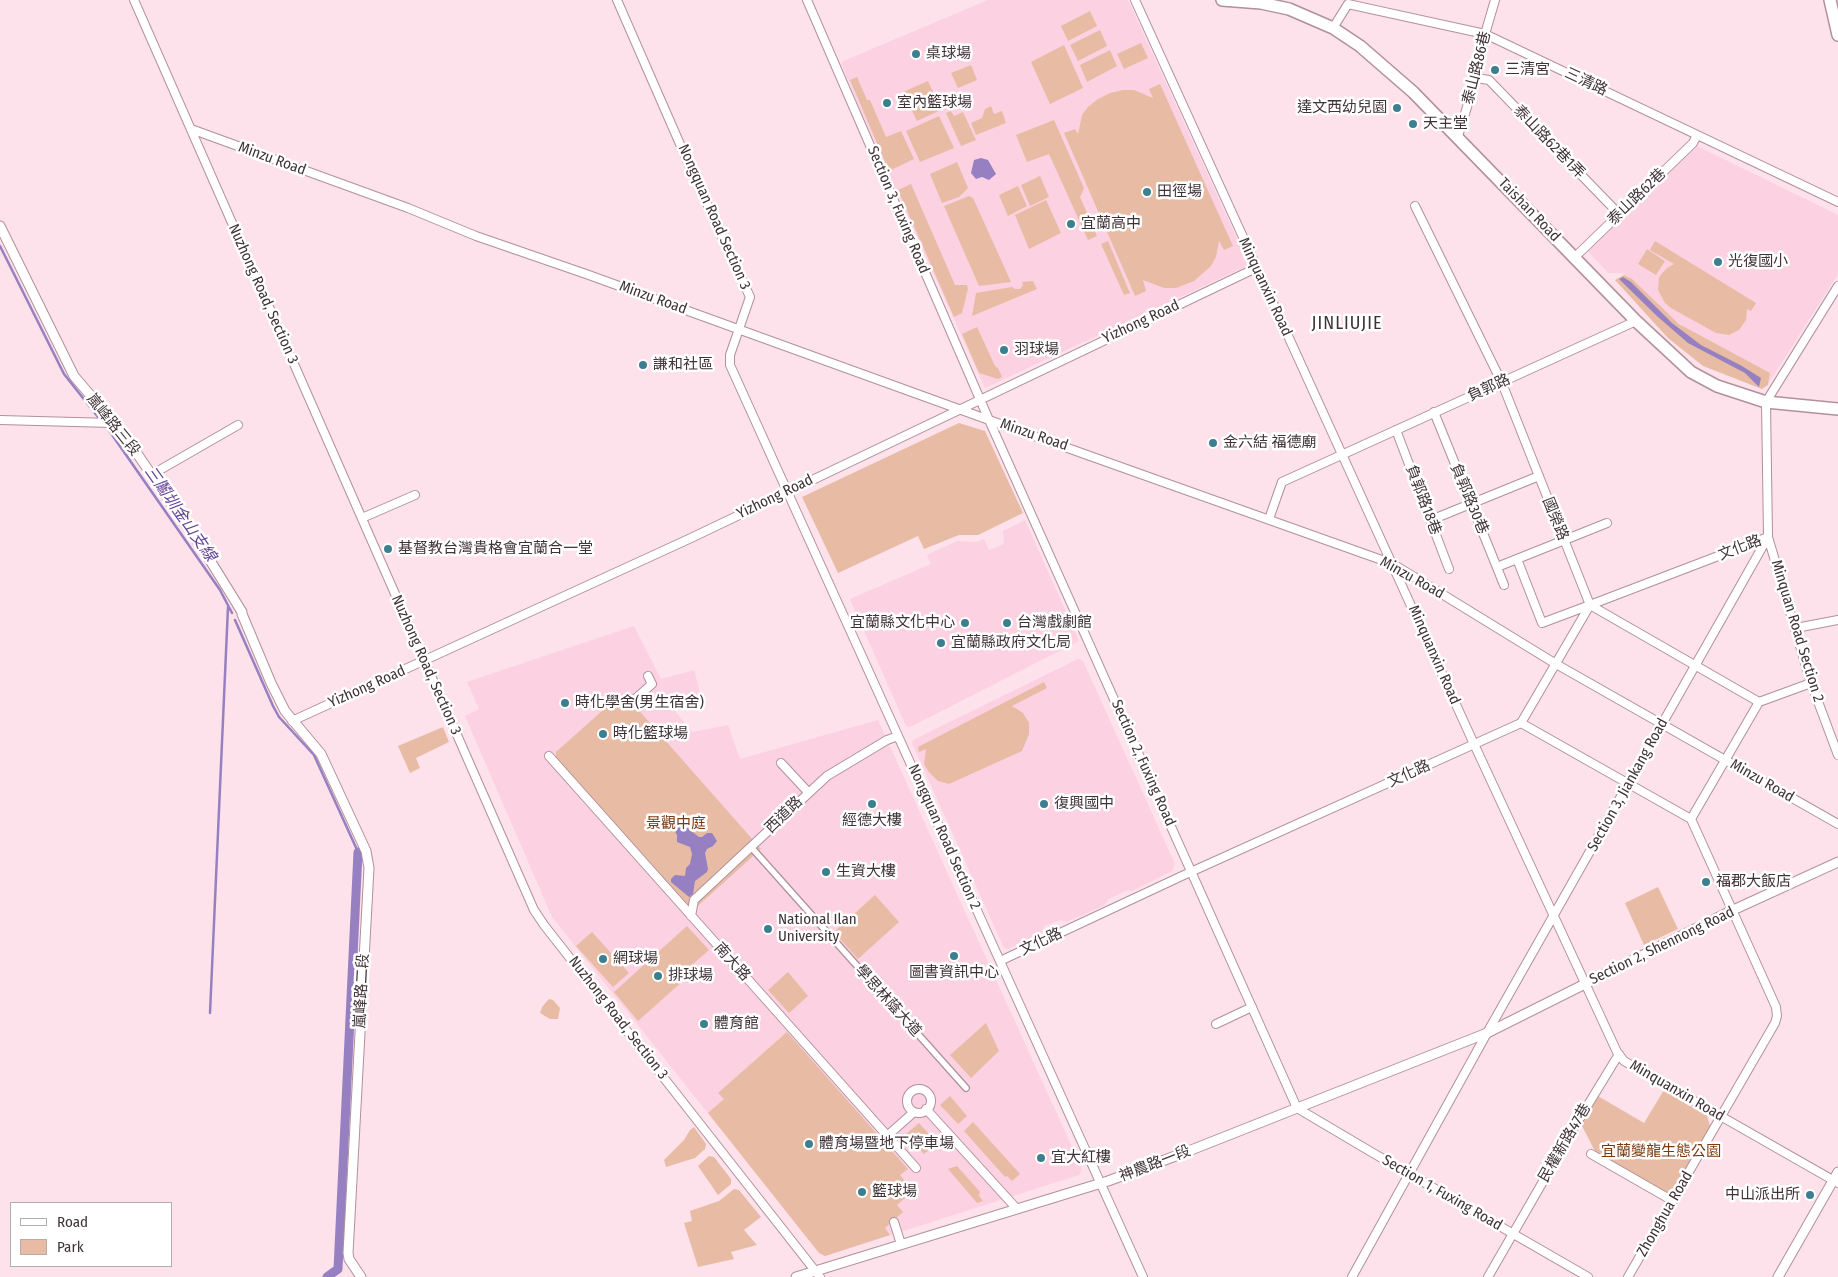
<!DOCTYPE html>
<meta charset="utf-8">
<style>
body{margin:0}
#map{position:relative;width:1838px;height:1277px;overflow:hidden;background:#fde1eb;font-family:"Fira Sans Condensed",sans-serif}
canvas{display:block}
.legend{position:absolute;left:10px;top:1202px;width:162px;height:65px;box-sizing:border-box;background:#fff;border:1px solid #b3adaf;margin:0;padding:6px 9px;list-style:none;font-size:15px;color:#403338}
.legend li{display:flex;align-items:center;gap:10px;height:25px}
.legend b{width:25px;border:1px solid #b3adaf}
</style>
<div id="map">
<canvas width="1838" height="1277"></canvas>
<ul class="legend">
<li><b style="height:6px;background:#fff"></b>Road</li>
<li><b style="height:14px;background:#e8bca4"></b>Park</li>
</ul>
</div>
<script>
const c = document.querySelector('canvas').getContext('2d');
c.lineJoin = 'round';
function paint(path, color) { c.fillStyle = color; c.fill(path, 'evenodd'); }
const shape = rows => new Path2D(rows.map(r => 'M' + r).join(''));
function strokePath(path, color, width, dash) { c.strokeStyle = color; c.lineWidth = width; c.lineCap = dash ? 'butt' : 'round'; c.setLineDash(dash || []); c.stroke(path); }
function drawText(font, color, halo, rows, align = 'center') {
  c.font = font + ' "Fira Sans Condensed","Noto Sans TC",sans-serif'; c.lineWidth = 5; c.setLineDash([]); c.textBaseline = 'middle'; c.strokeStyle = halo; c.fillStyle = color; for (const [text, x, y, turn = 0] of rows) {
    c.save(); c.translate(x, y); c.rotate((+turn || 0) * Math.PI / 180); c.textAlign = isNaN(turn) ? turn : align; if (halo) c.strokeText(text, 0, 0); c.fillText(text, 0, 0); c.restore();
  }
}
paint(shape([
 [988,0,1128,0,1249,265,985,388,860,110,841,62],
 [1697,146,1838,215,1838,274,1770,381,1748,363,1706,344,1666,313,1636,283,1622,273,1608,273,1588,251],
 [1025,520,1079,641,910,727,906,726,850,599,931,564,927,555,957,541,976,542,984,539,989,550,1004,544,1003,531],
 [634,626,661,679,694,670,701,696,675,711,692,732,728,725,740,759,878,720,1082,1169,1079,1175,825,1256,819,1253,552,917,465,716,479,709,467,682],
 [1078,659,1083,661,1175,864,1172,871,1132,891,1127,890,1109,899,1103,906,1066,922,1060,920,1045,926,1040,934,1008,949,1004,948,912,743,913,740]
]), '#fcd1e1');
paint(shape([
 [1090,11,1097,26,1068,41,1061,26],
 [1100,30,1107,46,1078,61,1070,45],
 [1141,43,1148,58,1124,69,1117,54],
 [1064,45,1083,88,1050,104,1031,62],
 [1110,50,1117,66,1087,82,1080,65],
 [971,65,977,80,958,88,951,73],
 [857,77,867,100,870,100,886,137,901,131,914,159,889,171,850,80],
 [928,81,941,110,917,121,903,92],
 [1160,84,1233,246,1224,250,1219,241,1216,257,1211,266,1194,281,1176,288,1164,288,1143,280,1146,291,1135,296,1064,133,1075,129,1078,134,1082,115,1088,107,1098,99,1110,93,1123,90,1134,90,1153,98,1149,89],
 [991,106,994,114,1002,111,1006,123,976,135,971,123,982,118,985,109],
 [951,111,954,116,963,112,976,140,961,146,946,113],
 [939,116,954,148,920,162,906,131],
 [1054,120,1084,188,1080,197,1097,236,1088,240,1049,154,1027,162,1016,135],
 [957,162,968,188,959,197,942,203,930,174],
 [1040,176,1049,197,1030,206,1021,185],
 [911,184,955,285,967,285,968,289,962,313,954,317,898,190],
 [1018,186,1027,206,1008,216,999,195],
 [969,196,973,198,1011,282,979,286,944,206],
 [1046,200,1061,233,1029,249,1015,215],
 [1108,241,1130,293,1124,295,1101,244],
 [1655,241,1756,303,1751,311,1747,309,1746,320,1739,330,1729,335,1716,333,1671,308,1665,303,1658,290,1659,277,1667,268,1674,264,1650,250],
 [1647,249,1665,261,1656,275,1638,264],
 [1624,275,1632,279,1679,324,1770,373,1768,385,1762,389,1703,366,1668,338,1615,280],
 [1033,281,1037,289,972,316,976,293,1012,287,1015,289,1020,289,1023,285,1022,282],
 [977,327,995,366,998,368,1002,377,998,379,979,373,962,334],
 [959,423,985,431,1023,513,978,535,959,535,924,549,918,536,838,573,802,497],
 [1044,682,1047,688,1012,706,1023,713,1029,723,1029,734,1022,751,949,784,938,781,929,772,924,764,926,749,919,752,918,747],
 [620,695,627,697,761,849,691,912,556,760,556,752],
 [443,727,449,742,416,758,420,768,410,773,398,746],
 [1658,887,1678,929,1644,945,1625,903],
 [875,895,899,922,858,959,834,932],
 [687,926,709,950,685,971,684,980,638,1021,614,992],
 [592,932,629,973,613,987,576,946],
 [788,972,808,996,789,1013,768,990],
 [549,999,553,1000,560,1008,558,1019,550,1019,540,1013,542,1007],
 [986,1023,999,1051,971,1078,950,1055],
 [787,1032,908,1169,900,1175,905,1181,898,1188,906,1197,897,1205,903,1212,885,1228,890,1235,825,1256,819,1253,708,1113,724,1099,718,1093],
 [1664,1090,1707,1116,1711,1129,1672,1198,1597,1155,1581,1124,1598,1096,1644,1123],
 [950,1096,967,1116,958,1124,940,1105],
 [973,1122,1020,1174,1012,1181,1007,1176,1005,1177,964,1131],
 [919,1123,937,1143,924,1154,906,1134],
 [694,1127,706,1144,705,1149,695,1158,666,1167,664,1160,684,1140,690,1130],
 [709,1156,714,1157,731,1179,731,1184,718,1195,698,1166],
 [957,1166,980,1192,979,1196,983,1201,977,1203,948,1169],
 [734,1189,739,1190,761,1217,744,1230,757,1245,731,1252,734,1259,698,1267,684,1223,692,1221,690,1211,719,1201]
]), '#e8bca4');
paint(shape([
 [981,158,988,160,996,174,989,180,982,177,976,179,971,173,974,160],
 [1623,277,1631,282,1672,323,1701,345,1742,366,1761,378,1759,387,1745,373,1688,343,1658,317,1619,279],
 [675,822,682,824,699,837,702,837,707,833,712,833,717,841,713,846,707,849,705,853,708,869,707,872,695,881,693,894,689,897,671,882,671,879,675,875,685,876,686,868,690,864,692,854,690,847,677,842,677,835,673,828]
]), '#9680c1');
strokePath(shape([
 [0,246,64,374,98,417],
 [108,429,220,590,232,613],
 [235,620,273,706,279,717,314,755,358,852],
 [210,1013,228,607]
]), '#9680c1', 2.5);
strokePath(shape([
 [327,1277,338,1269,358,852]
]), '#9680c1', 9);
const pedestrian = shape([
 [751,847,966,1088]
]);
const minor = shape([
 [134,0,534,910,544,925,820,1277],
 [617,0,690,167,750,297,730,355,730,365,1143,1277],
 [807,0,989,420,1297,1108,1373,1153,1588,1277],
 [1135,0,1474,744,1617,1052,1624,1061,1838,1183],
 [1333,28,1348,4,1485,34,1838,202],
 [1476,78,1489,80,1619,214],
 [191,129,408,208,476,236,586,274,989,420,1393,564,1556,664,1838,824],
 [1458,136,1476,78,1485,34,1495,0],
 [1415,206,1502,383,1590,605,1759,702,1811,683],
 [1575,257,1693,143,1697,135],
 [1838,286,1766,402,1768,537,1811,683,1838,755],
 [1434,412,1504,585],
 [0,420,112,423],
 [1396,430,1449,569],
 [151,475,238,425],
 [362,518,415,495],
 [1269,519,1282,482,1636,321],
 [1431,520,1539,476],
 [1517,559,1542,623,1590,605],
 [1497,567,1607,523],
 [1796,628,1838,620],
 [633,701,652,684,648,676],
 [292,721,691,538,1256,268],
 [1521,723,1691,819,1776,1007,1777,1016,1775,1023,1628,1277],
 [549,756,916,1168],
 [781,763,808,792],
 [1691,819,1759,702],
 [691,916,694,900,827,776,887,740,898,736],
 [1000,961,1184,875,1521,723,1590,605,1768,537],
 [1216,1024,1252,1007],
 '907 1101a12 12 0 1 1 24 0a12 12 0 1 1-24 0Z',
 [926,1109,1017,1209],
 [887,1136,914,1112],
 [1591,1154,1673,1201],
 [894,1222,901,1244],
 [1352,1277,1487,1033,1768,537],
 [1488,1277,1575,1126,1619,1054]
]);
const tertiary = shape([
 [0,226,74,376,125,436,208,557,242,612,242,614,271,683,285,711,321,754,366,851,369,868,348,1253,349,1259,361,1277],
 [796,1277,1108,1181,1181,1154,1487,1033,1731,911,1838,862],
 [1778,1277,1838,1172]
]);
const primary = shape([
 [1222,0,1261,3,1289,9,1333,28,1360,46,1413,92,1636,321,1691,372,1717,386,1766,402,1838,409],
 [1830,0,1838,35]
]);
strokePath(pedestrian, '#b1909c', 8);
strokePath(minor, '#b1909c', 10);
strokePath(tertiary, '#b1909c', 11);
strokePath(primary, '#b1909c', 14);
strokePath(pedestrian, '#fff', 5.5);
strokePath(minor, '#fff', 8);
strokePath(tertiary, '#fff', 9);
strokePath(primary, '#fff', 11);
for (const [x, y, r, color] of [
 [916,54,5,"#3c7f8f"],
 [1495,70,5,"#3c7f8f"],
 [887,103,5,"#3c7f8f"],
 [1397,108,5,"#3c7f8f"],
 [1413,124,5,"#3c7f8f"],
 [1147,192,5,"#3c7f8f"],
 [1071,224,5,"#3c7f8f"],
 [1718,262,5,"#3c7f8f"],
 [1004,350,5,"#3c7f8f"],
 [643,365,5,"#3c7f8f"],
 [1213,443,5,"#3c7f8f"],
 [388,549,5,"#3c7f8f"],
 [965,623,5,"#3c7f8f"],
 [1007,623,5,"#3c7f8f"],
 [941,643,5,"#3c7f8f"],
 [565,703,5,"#3c7f8f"],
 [603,734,5,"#3c7f8f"],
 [872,804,5,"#3c7f8f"],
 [1044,804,5,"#3c7f8f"],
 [826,872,5,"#3c7f8f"],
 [1706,882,5,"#3c7f8f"],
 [768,929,5,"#3c7f8f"],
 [954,956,5,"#3c7f8f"],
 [603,959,5,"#3c7f8f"],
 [658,976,5,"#3c7f8f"],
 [704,1024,5,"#3c7f8f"],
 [809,1144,5,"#3c7f8f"],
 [1041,1158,5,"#3c7f8f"],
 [862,1192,5,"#3c7f8f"],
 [1810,1195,5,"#3c7f8f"]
]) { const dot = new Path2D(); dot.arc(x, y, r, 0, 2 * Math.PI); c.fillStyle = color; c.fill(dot); strokePath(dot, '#fff', 2); }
drawText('15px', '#403338', '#fff', [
 ["桌球場",926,54],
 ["三清宮",1505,70],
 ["室內籃球場",897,103],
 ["達文西幼兒園",1387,108,"right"],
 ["天主堂",1423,124],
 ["田徑場",1157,192],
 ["宜蘭高中",1081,224],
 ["光復國小",1728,262],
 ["羽球場",1014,350],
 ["謙和社區",653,365],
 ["金六結 福德廟",1223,443],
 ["基督教台灣貴格會宜蘭合一堂",398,549],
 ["宜蘭縣文化中心",955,623,"right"],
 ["台灣戲劇館",1017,623],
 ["宜蘭縣政府文化局",951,643],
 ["時化學舍(男生宿舍)",575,703],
 ["時化籃球場",613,734],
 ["復興國中",1054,804],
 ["經德大樓",872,821,"center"],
 ["生資大樓",836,872],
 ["福郡大飯店",1716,882],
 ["National Ilan",778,920],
 ["University",778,937],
 ["網球場",613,959],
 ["圖書資訊中心",954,973,"center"],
 ["排球場",668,976],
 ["體育館",714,1024],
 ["體育場暨地下停車場",819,1144],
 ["宜大紅樓",1051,1158],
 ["籃球場",872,1192],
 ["中山派出所",1800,1195,"right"]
], 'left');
drawText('15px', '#403338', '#fff', [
 ["泰山路86巷",1477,68,-76],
 ["三清路",1586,82,25],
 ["泰山路62巷1弄",1549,142,46],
 ["Minzu Road",272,159,20],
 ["泰山路62巷",1637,197,-44],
 ["Section 3, Fuxing Road",898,210,67],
 ["Taishan Road",1529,210,46],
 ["Nongquan Road Section 3",714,217,66],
 ["Minquanxin Road",1265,287,65],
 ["Nuzhong Road, Section 3",263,294,66],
 ["Minzu Road",653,298,20],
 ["Yizhong Road",1141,322,-25],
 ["負郭路",1489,388,-24],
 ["嵐峰路三段",113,425,51],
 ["Minzu Road",1034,435,19],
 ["Yizhong Road",775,497,-26],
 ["負郭路30巷",1469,499,67],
 ["負郭路18巷",1423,500,69],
 ["國榮路",1555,519,68],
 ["文化路",1740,548,-21],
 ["Minzu Road",1412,578,29],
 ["Minquan Road Section 2",1797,631,73],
 ["Minquanxin Road",1434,655,66],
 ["Nuzhong Road, Section 3",426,665,66],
 ["Yizhong Road",367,687,-24],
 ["Section 2, Fuxing Road",1143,763,66],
 ["文化路",1409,774,-24],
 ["Minzu Road",1762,781,30],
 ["Section 3, Jiankang Road",1628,785,-61],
 ["西道路",784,815,-44],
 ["Nongquan Road Section 2",944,837,66],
 ["文化路",1041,942,-25],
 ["Section 2, Shennong Road",1662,946,-26],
 ["南大路",732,962,48],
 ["嵐峰路二段",362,991,-87],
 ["學思林蔭大道",888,1001,48],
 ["Nuzhong Road, Section 3",618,1018,52],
 ["Minquanxin Road",1677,1091,30],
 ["民權新路47巷",1565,1143,-60],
 ["神農路一段",1155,1164,-21],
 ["Section 1, Fuxing Road",1442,1193,30],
 ["Zhonghua Road",1665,1214,-60]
]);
drawText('15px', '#793a0f', '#fff', [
 ["景觀中庭",676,824],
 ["宜蘭變龍生態公園",1661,1152]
]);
drawText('italic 16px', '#634494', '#fff', [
 ["三鬮圳金山支線",180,514,55]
]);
c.letterSpacing = '1px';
drawText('18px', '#403338', '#fff', [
 ["JINLIUJIE",1347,324]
]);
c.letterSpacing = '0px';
</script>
